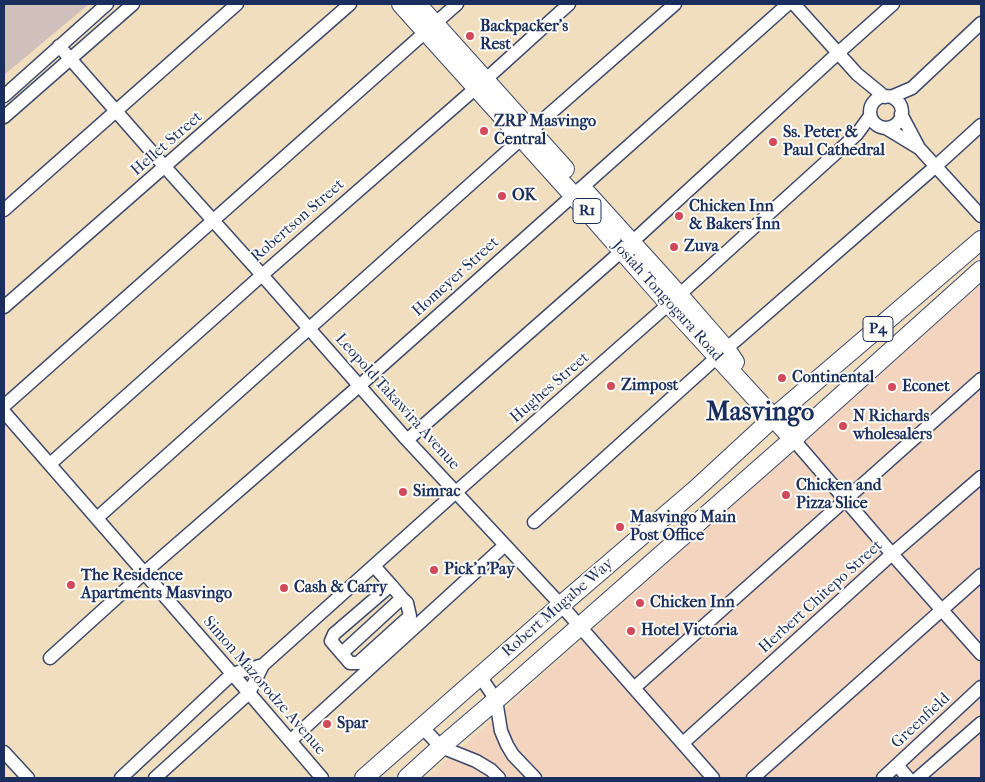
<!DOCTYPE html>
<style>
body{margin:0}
#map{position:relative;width:985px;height:782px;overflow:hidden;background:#f1debe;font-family:"IM FELL French Canon",serif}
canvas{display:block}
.frame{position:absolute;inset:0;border:5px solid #1b2f5e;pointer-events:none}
</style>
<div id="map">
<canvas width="985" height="782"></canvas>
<div class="frame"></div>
</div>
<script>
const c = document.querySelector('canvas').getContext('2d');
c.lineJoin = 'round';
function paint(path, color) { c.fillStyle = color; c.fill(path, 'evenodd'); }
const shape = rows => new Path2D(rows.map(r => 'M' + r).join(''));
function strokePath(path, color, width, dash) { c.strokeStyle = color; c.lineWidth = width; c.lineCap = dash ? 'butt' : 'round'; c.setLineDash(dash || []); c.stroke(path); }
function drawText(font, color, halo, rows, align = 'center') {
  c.font = font + ' "IM FELL French Canon",serif'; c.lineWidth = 4; c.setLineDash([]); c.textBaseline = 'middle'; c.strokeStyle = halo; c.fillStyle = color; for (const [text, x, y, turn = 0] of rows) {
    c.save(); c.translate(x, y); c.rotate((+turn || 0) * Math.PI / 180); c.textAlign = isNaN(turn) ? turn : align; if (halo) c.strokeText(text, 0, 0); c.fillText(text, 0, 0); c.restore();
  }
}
paint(shape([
 [981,282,981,778,428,778]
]), '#f3d4bf');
paint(shape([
 [4,4,89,4,4,75]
]), '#cfc0bb');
const minor = shape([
 [794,4,857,74,885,97],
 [59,46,165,167,262,275,407,440,561,605,713,778],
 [4,96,107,4],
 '870 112a16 16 0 1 1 32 0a16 16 0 1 1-32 0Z',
 [891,97,912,88,981,23],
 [901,114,919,148,981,216],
 [4,117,133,4],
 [886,128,919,148],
 [4,210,237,4],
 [4,307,350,4],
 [4,406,457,4],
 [4,412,249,693,322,778],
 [793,439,892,554,981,654],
 [407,440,632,242,838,53,893,4],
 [50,464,262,275,485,80,569,4],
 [97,518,521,139,675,4],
 [534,522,726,349,936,166,981,125],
 [374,566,391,585,402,598,407,603,410,616,358,663,350,663,331,641,334,634,391,585],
 [342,653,402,598],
 [50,658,144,573,359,386,788,4],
 [480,676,496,700,501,731,507,745,513,755,535,778],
 [634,688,981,379],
 [422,727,441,747,476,761,491,770,499,778],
 [290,741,505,545],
 [683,743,892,554,981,477],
 [4,752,28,778],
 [897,765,908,778],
 [121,778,232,674,263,665],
 [155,778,249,693,263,665,456,492,679,295,857,134,870,116],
 [753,778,981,575],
 [883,778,981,687],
 [918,778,981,723]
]);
const highway = shape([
 [401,4,573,195,669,304,793,439],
 [417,4,565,169],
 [584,190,679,295,726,349,735,362],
 [364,778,561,605,696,489,774,417,981,240],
 [407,778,441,747,496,700,793,439,981,270]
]);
strokePath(minor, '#3b496c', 15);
strokePath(highway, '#3b496c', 20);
strokePath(minor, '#fff', 12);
strokePath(highway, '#fff', 18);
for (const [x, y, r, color] of [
 [470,36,5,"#d1495b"],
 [484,131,5,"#d1495b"],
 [773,142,5,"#d1495b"],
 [502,196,5,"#d1495b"],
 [679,216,5,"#d1495b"],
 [674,247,5,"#d1495b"],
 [782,378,5,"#d1495b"],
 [611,386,5,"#d1495b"],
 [892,387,5,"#d1495b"],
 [843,426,5,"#d1495b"],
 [403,492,5,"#d1495b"],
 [786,495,5,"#d1495b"],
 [620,527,5,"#d1495b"],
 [434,570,5,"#d1495b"],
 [71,585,5,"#d1495b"],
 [284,588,5,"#d1495b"],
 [640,603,5,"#d1495b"],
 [631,631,5,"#d1495b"],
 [327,724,5,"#d1495b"]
]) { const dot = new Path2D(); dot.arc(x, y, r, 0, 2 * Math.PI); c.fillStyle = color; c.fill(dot); strokePath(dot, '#fdfcf7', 2); }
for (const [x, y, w] of [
 [587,211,28],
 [878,329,30]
]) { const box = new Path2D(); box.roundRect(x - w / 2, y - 12.5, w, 25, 4); c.fillStyle = '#fdfcf7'; c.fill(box); strokePath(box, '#1b2f5e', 1); }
drawText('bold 15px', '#1b2f5e', null, [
 ["R1",587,211],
 ["P4",878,329]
]);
drawText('bold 16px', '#1b2f5e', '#fdfcf7', [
 ["Backpacker's",480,27],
 ["Rest",480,45],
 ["ZRP Masvingo",494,122],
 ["Central",494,140],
 ["Ss. Peter &",783,133],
 ["Paul Cathedral",783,151],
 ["OK",512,196],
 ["Chicken Inn",689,207],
 ["& Bakers Inn",689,225],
 ["Zuva",684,247],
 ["Continental",792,378],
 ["Zimpost",621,386],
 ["Econet",902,387],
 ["N Richards",853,417],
 ["wholesalers",853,435],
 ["Chicken and",796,486],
 ["Pizza Slice",796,504],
 ["Simrac",413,492],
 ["Masvingo Main",630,518],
 ["Post Office",630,536],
 ["Pick'n'Pay",444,570],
 ["The Residence",81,576],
 ["Apartments Masvingo",81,594],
 ["Cash & Carry",294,588],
 ["Chicken Inn",650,603],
 ["Hotel Victoria",641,631],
 ["Spar",337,724]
], 'left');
drawText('16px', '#1b2f5e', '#fdfcf7', [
 ["Hellet Street",167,144,-41],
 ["Robertson Street",298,221,-41],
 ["Homeyer Street",456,277,-42],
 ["Josiah Tongogara Road",667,301,48],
 ["Hughes Street",550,388,-41],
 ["Leopold Takawira Avenue",397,402,48],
 ["Herbert Chitepo Street",821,597,-42],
 ["Robert Mugabe Way",558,608,-41],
 ["Simon Mazorodze Avenue",264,686,49],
 ["Greenfield",921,721,-43]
]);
drawText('bold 26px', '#1b2f5e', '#fdfcf7', [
 ["Masvingo",760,414]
]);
</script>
